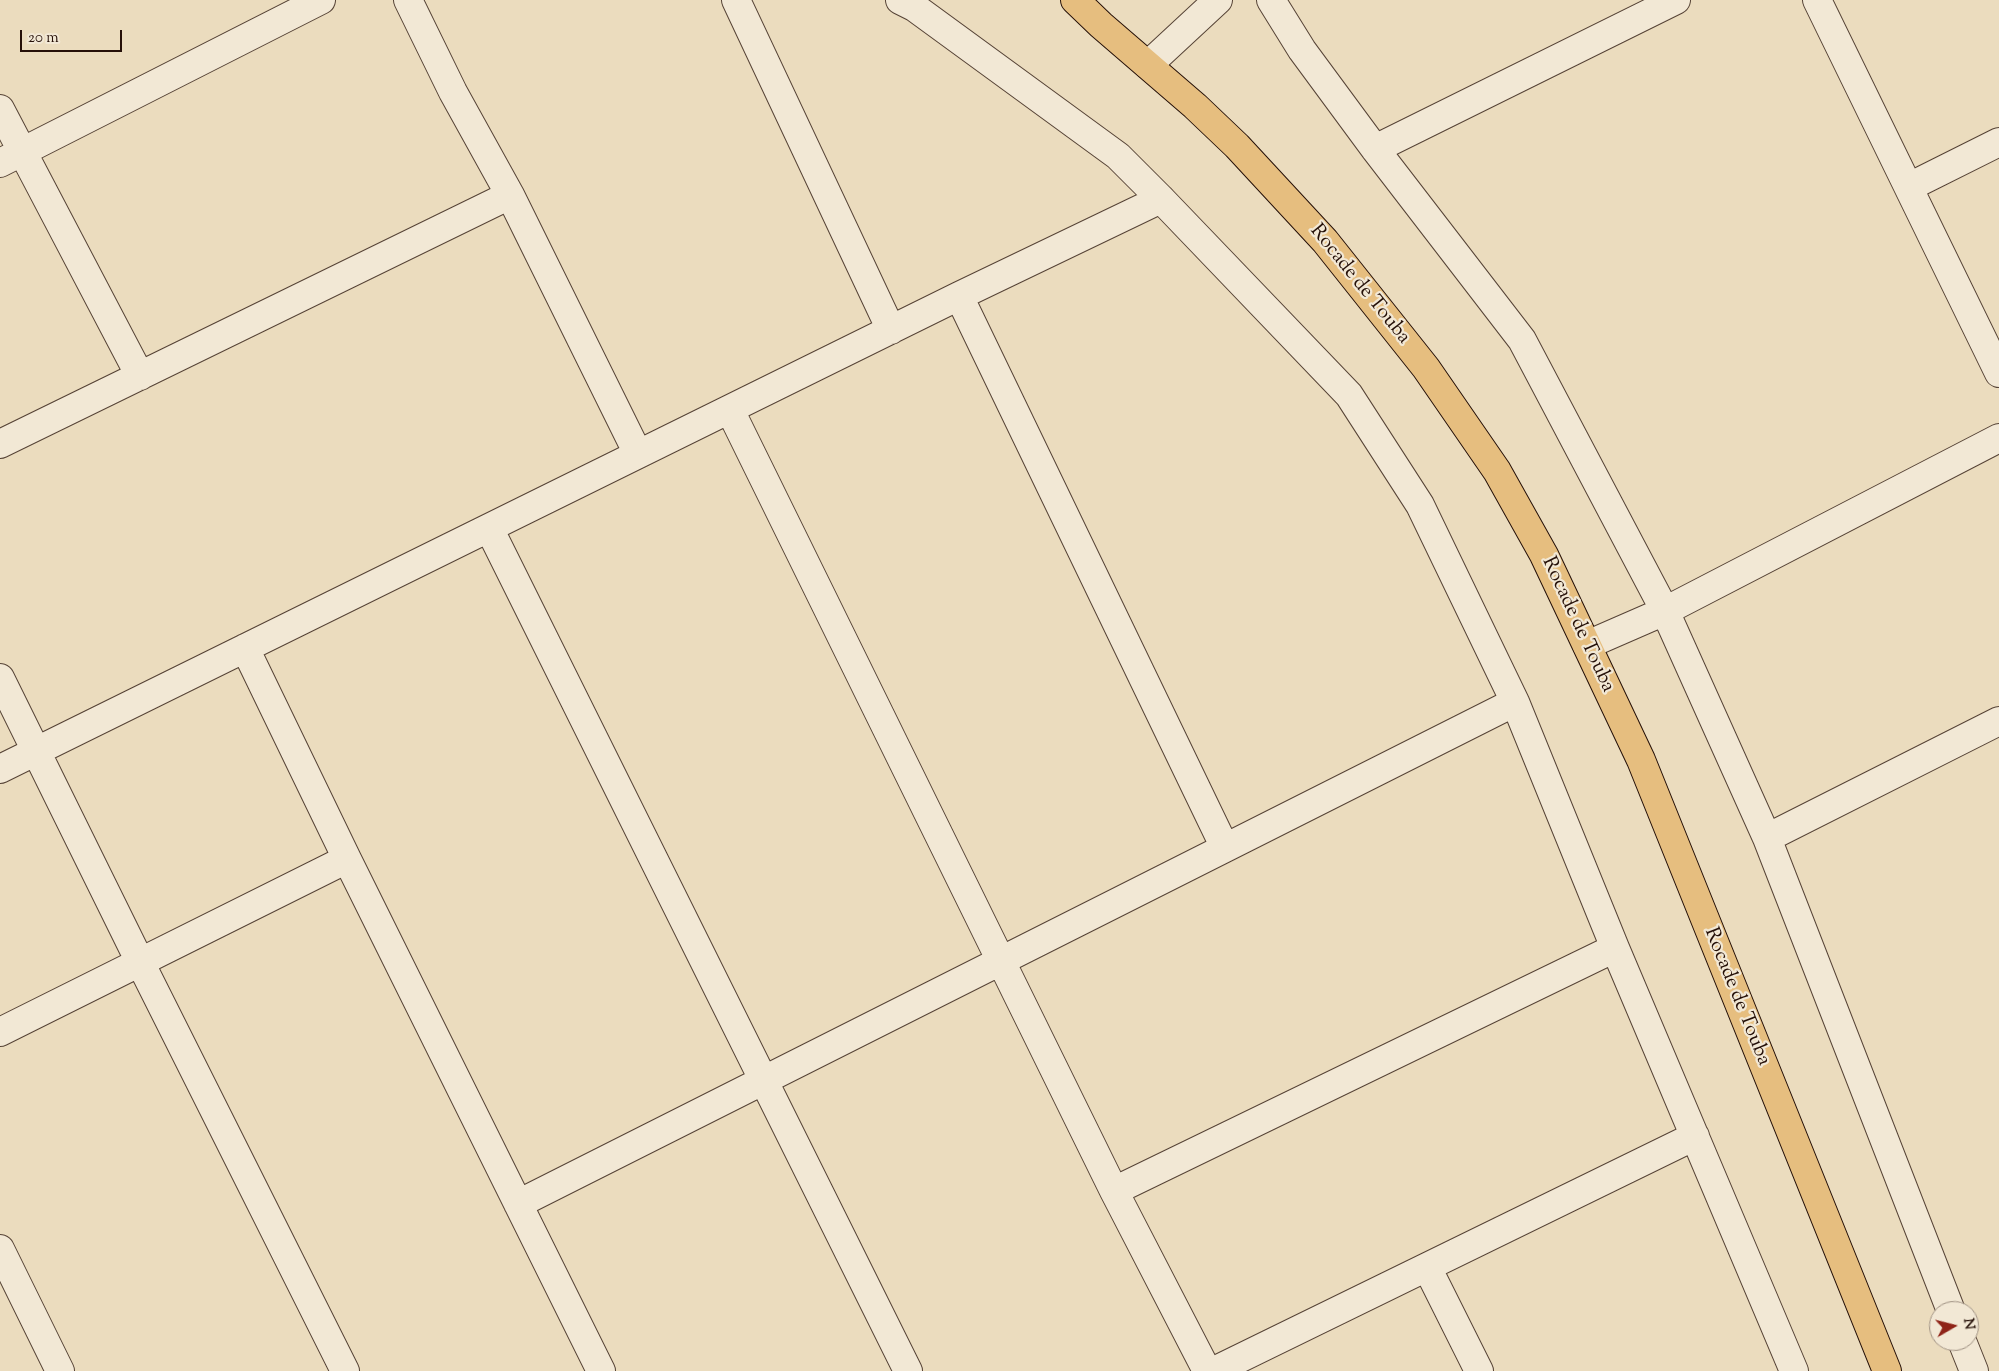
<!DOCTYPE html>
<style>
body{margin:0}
#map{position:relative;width:1999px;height:1371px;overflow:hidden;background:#ebdcbe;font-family:"Sorts Mill Goudy",serif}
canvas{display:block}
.north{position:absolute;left:1929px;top:1301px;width:50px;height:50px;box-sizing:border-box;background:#f2e8d5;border:1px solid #a09283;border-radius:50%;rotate:82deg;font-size:14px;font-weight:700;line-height:20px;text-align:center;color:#251008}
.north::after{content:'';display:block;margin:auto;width:18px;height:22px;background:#8f2418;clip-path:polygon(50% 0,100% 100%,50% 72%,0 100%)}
.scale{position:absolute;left:20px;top:30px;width:102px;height:22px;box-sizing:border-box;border:2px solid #251008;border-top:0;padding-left:6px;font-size:15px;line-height:18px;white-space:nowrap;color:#251008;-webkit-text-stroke:4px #f2e8d5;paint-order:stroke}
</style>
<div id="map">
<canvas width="1999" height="1371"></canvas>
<div class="north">N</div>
<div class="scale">20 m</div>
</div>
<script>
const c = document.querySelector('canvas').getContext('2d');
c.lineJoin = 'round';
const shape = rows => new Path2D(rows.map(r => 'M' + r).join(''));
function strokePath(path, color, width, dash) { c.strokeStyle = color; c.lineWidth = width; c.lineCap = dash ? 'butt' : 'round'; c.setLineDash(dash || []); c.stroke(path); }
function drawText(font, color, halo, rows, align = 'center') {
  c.font = font + ' "Sorts Mill Goudy",serif'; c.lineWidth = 4.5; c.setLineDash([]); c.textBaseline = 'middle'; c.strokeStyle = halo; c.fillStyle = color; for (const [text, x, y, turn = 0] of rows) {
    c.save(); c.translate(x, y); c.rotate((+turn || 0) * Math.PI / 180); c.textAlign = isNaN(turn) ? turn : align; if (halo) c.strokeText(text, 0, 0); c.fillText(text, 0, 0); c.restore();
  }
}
const street = shape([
 [408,0,453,92,510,195,638,454],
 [736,0,891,330],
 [900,0,914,7,1118,156,1161,199,1349,395,1420,505,1515,702,1615,948,1794,1371],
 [1271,0,1302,50,1375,149,1522,340,1665,611,1767,838,1951,1311],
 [1817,0,1999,373],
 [1148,65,1218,0],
 [0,109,140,376],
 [1375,149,1676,0],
 [0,163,321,0],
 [1909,187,1999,142],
 [959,296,1225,848],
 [730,410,1114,1191,1207,1371],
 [0,444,510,195],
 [489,528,908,1371],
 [1587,645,1665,611,1999,438],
 [245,648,347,859,601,1371],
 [0,678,140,962,345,1371],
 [0,769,959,296,1161,199],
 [1767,838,1999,721],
 [0,1032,347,859],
 [1114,1191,1615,948],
 [518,1204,1515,702],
 [0,1249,60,1371],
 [1427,1267,1479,1371],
 [1962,1341,1974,1371],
 [1214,1371,1695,1136]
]);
const primary = shape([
 [1075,0,1101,25,1195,106,1237,146,1325,241,1426,368,1497,471,1544,555,1641,760,1887,1371]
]);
strokePath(street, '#564336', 30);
strokePath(primary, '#251008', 30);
strokePath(street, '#f2e8d5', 28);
strokePath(primary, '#e6be7f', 28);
drawText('20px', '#251008', '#f2e8d5', [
 ["Rocade de Touba",1359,285,51],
 ["Rocade de Touba",1577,625,65],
 ["Rocade de Touba",1736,997,68]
]);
</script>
